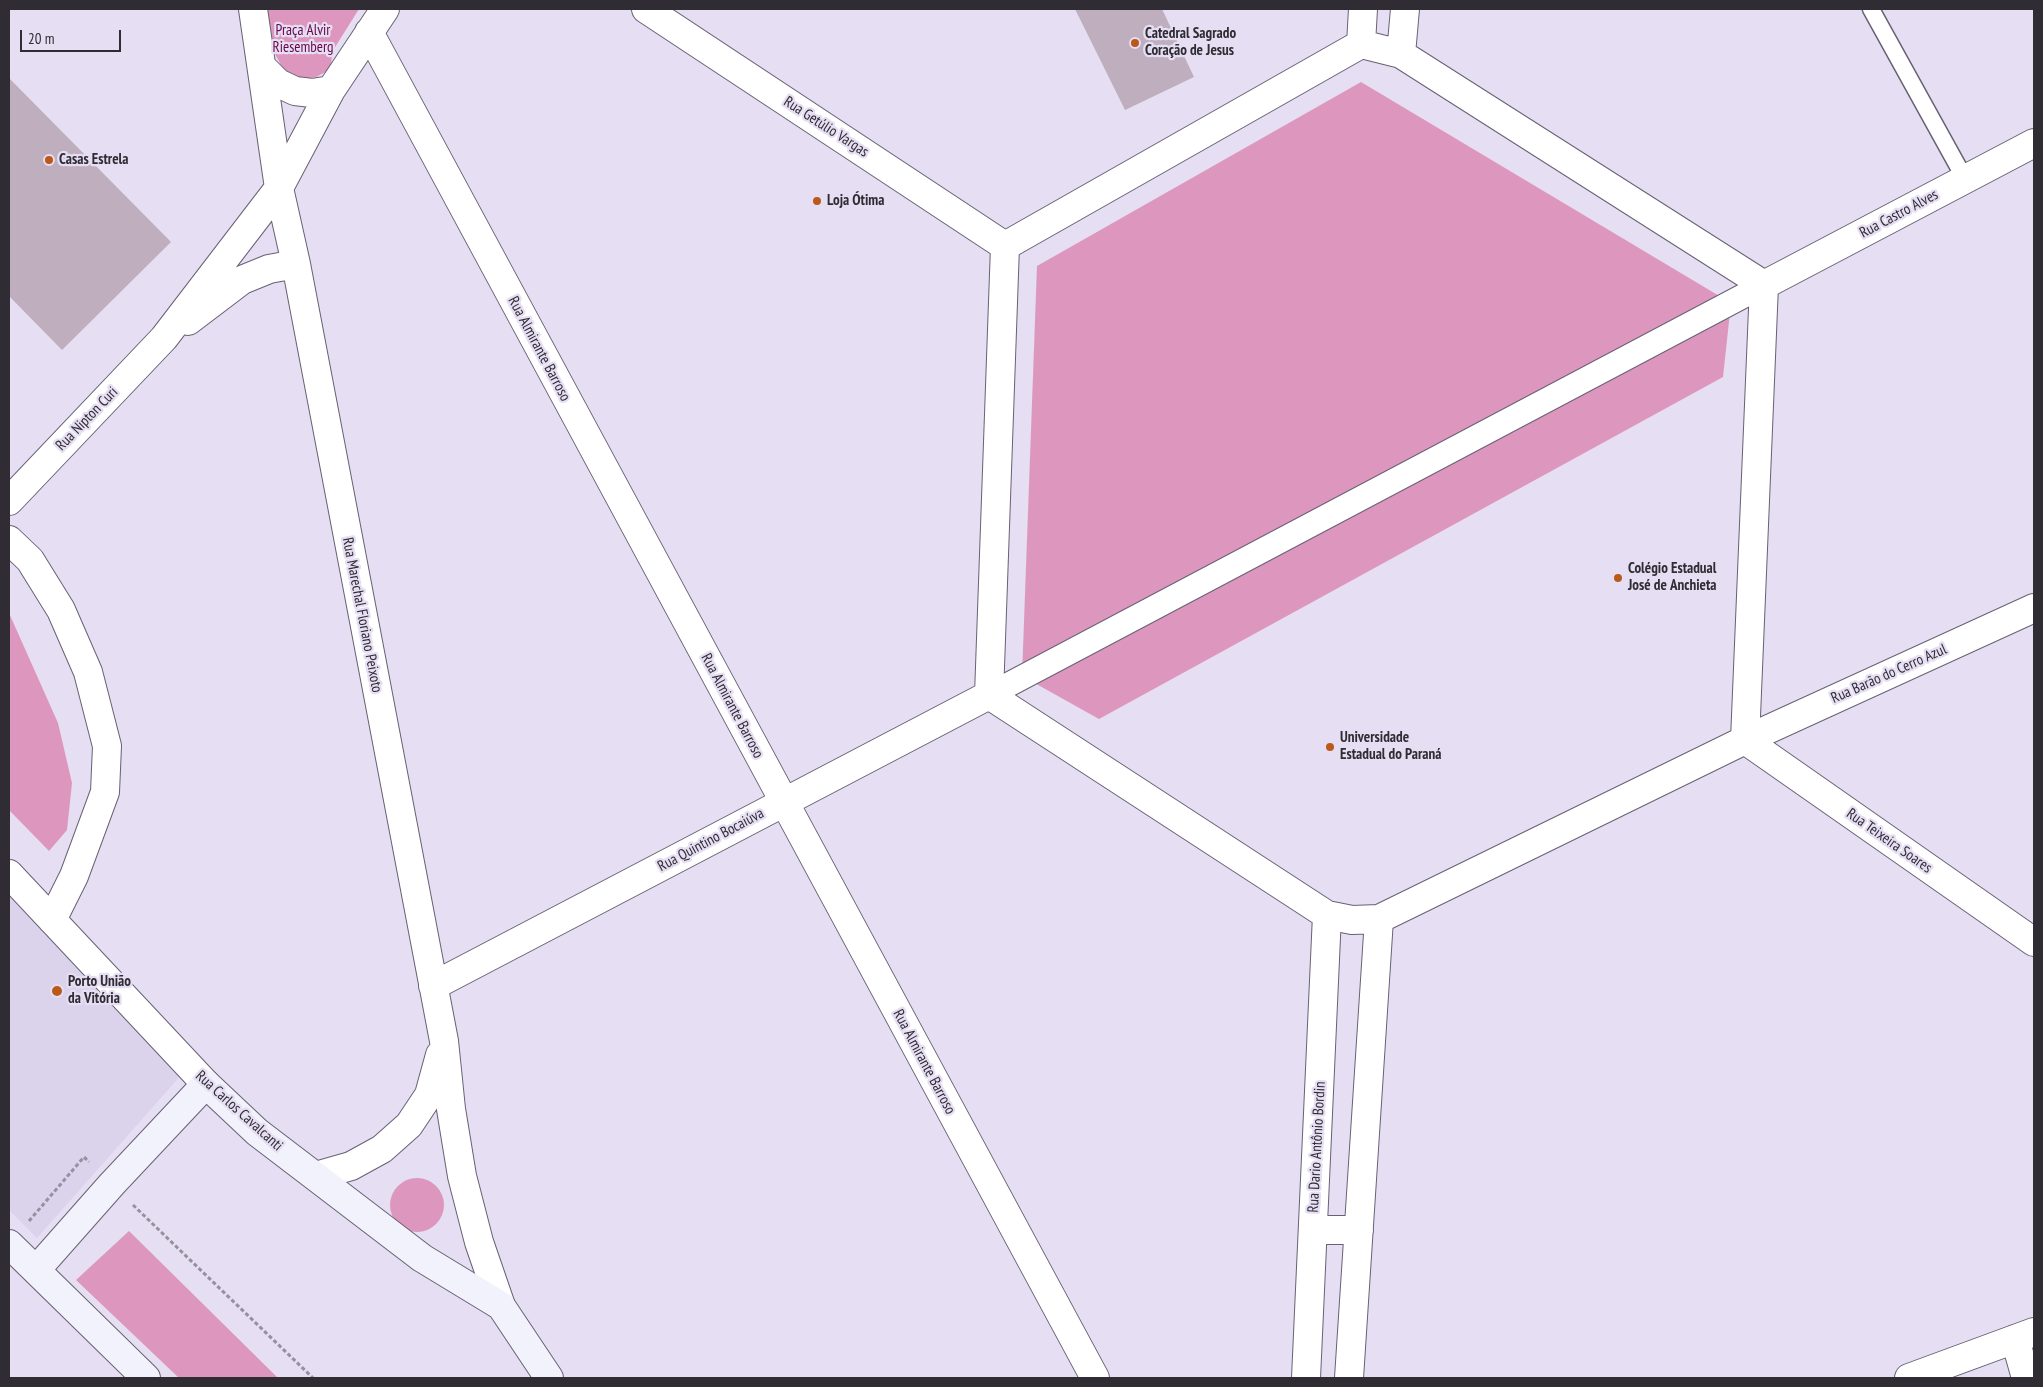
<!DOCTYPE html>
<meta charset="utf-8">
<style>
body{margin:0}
#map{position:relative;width:2043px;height:1387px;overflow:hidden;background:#e6def2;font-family:"PT Sans Narrow",sans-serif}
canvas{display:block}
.frame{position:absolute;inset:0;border:10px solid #2f2c34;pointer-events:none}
.scale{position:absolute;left:20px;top:30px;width:101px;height:22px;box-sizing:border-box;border:2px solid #2f2c34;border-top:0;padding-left:6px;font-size:15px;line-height:18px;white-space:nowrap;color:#2f2c34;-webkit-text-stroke:4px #e6def2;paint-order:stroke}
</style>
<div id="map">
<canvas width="2043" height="1387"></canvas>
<div class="frame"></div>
<div class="scale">20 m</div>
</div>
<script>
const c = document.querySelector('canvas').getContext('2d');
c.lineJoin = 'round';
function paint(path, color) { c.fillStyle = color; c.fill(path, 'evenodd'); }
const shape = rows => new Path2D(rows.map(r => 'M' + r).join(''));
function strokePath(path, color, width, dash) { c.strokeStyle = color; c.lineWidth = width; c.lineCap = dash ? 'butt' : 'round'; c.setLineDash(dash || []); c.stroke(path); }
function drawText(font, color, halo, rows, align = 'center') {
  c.font = font + ' "PT Sans Narrow",sans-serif'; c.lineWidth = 4.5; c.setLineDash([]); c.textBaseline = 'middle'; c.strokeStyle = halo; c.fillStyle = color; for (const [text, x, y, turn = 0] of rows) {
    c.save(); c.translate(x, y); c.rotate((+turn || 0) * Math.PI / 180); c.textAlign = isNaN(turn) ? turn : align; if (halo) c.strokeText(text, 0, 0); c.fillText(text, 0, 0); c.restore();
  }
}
paint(shape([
 [9,889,182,1074,37,1238,9,1210]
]), '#dbd2ec');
paint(shape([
 [267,9,359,9,332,52,331,69,316,77,303,79,286,74,275,54],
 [1361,82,1731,303,1723,377,1099,719,1022,676,1037,266],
 [9,613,58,723,72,783,67,830,49,851,9,810],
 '390 1205a27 27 0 1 1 54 0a27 27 0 1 1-54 0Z',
 [129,1231,278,1378,179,1378,76,1280]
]), '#dd97be');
paint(shape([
 [1075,9,1162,9,1194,77,1125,110],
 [9,78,171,242,62,350,9,296]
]), '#beaebe');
const service = shape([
 [1871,9,1965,179]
]);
const pedestrian = shape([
 [989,695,1764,285]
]);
const minor = shape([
 [253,9,279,188,296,264,444,1041,451,1109,462,1176,479,1242,501,1306],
 [646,9,1005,246],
 [369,32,1095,1378],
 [1361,44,1401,54,1764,285,1745,740,1379,919,1352,920,1327,915,989,695,1005,246,1361,44],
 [1361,44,1363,9],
 [1401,54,1405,9],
 [262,67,278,83,295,91,312,93,331,90],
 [1764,285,2034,143],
 [188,321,242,280,269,269,296,264],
 [9,501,164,338,279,188,331,90,385,9],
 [9,540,30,560,61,610,88,672,107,746,105,792,74,876,52,920],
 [1745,740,2034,942],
 [1745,740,2034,608],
 [9,874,206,1084],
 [433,986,989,695],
 [316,1176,351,1166,382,1149,409,1125,429,1095,440,1055],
 [1313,1230,1359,1230],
 [2015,1339,2026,1378],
 [1306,1378,1327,915],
 [1349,1378,1379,919],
 [1909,1378,2034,1332]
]);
const secondary = shape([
 [9,1244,146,1378],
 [36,1270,112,1184,206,1084,257,1132,422,1258,501,1306,549,1378]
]);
strokePath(service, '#686173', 19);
strokePath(pedestrian, '#686173', 26);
strokePath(minor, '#686173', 30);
strokePath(secondary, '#686173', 30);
strokePath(shape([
 [133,1205,313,1378],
 [29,1221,84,1157,89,1162]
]), '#96909f', 3, [4, 2.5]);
strokePath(service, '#fff', 16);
strokePath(pedestrian, '#fff', 24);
strokePath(minor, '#fff', 28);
strokePath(secondary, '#f1f2fb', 28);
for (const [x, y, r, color] of [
 [1135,43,5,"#ba591a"],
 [49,160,5,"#ba591a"],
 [817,201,5,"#ba591a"],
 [1618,578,5,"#ba591a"],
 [1330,747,5,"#ba591a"],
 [57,991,6,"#ba591a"]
]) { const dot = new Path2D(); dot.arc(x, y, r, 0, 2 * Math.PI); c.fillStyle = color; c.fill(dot); strokePath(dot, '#e6def2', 2); }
drawText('15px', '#68074a', '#e6def2', [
 ["Praça Alvir",303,31],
 ["Riesemberg",303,48]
]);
drawText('bold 15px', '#2f2c34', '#e6def2', [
 ["Catedral Sagrado",1145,34],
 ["Coração de Jesus",1145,51],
 ["Casas Estrela",59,160],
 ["Loja Ótima",827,201],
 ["Colégio Estadual",1628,569],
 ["José de Anchieta",1628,586],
 ["Universidade",1340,738],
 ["Estadual do Paraná",1340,755],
 ["Porto União",68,982],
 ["da Vitória",68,999]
], 'left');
drawText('15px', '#2f2c34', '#e6def2', [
 ["Rua Getúlio Vargas",826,127,33],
 ["Rua Castro Alves",1899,214,-28],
 ["Rua Almirante Barroso",539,349,62],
 ["Rua Nipton Curi",87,419,-46],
 ["Rua Marechal Floriano Peixoto",362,615,79],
 ["Rua Barão do Cerro Azul",1889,674,-24],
 ["Rua Almirante Barroso",732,706,62],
 ["Rua Quintino Bocaiúva",711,840,-28],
 ["Rua Teixeira Soares",1889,841,35],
 ["Rua Almirante Barroso",924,1062,62],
 ["Rua Carlos Cavalcanti",239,1111,42],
 ["Rua Dario Antônio Bordin",1317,1147,-87]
]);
</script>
